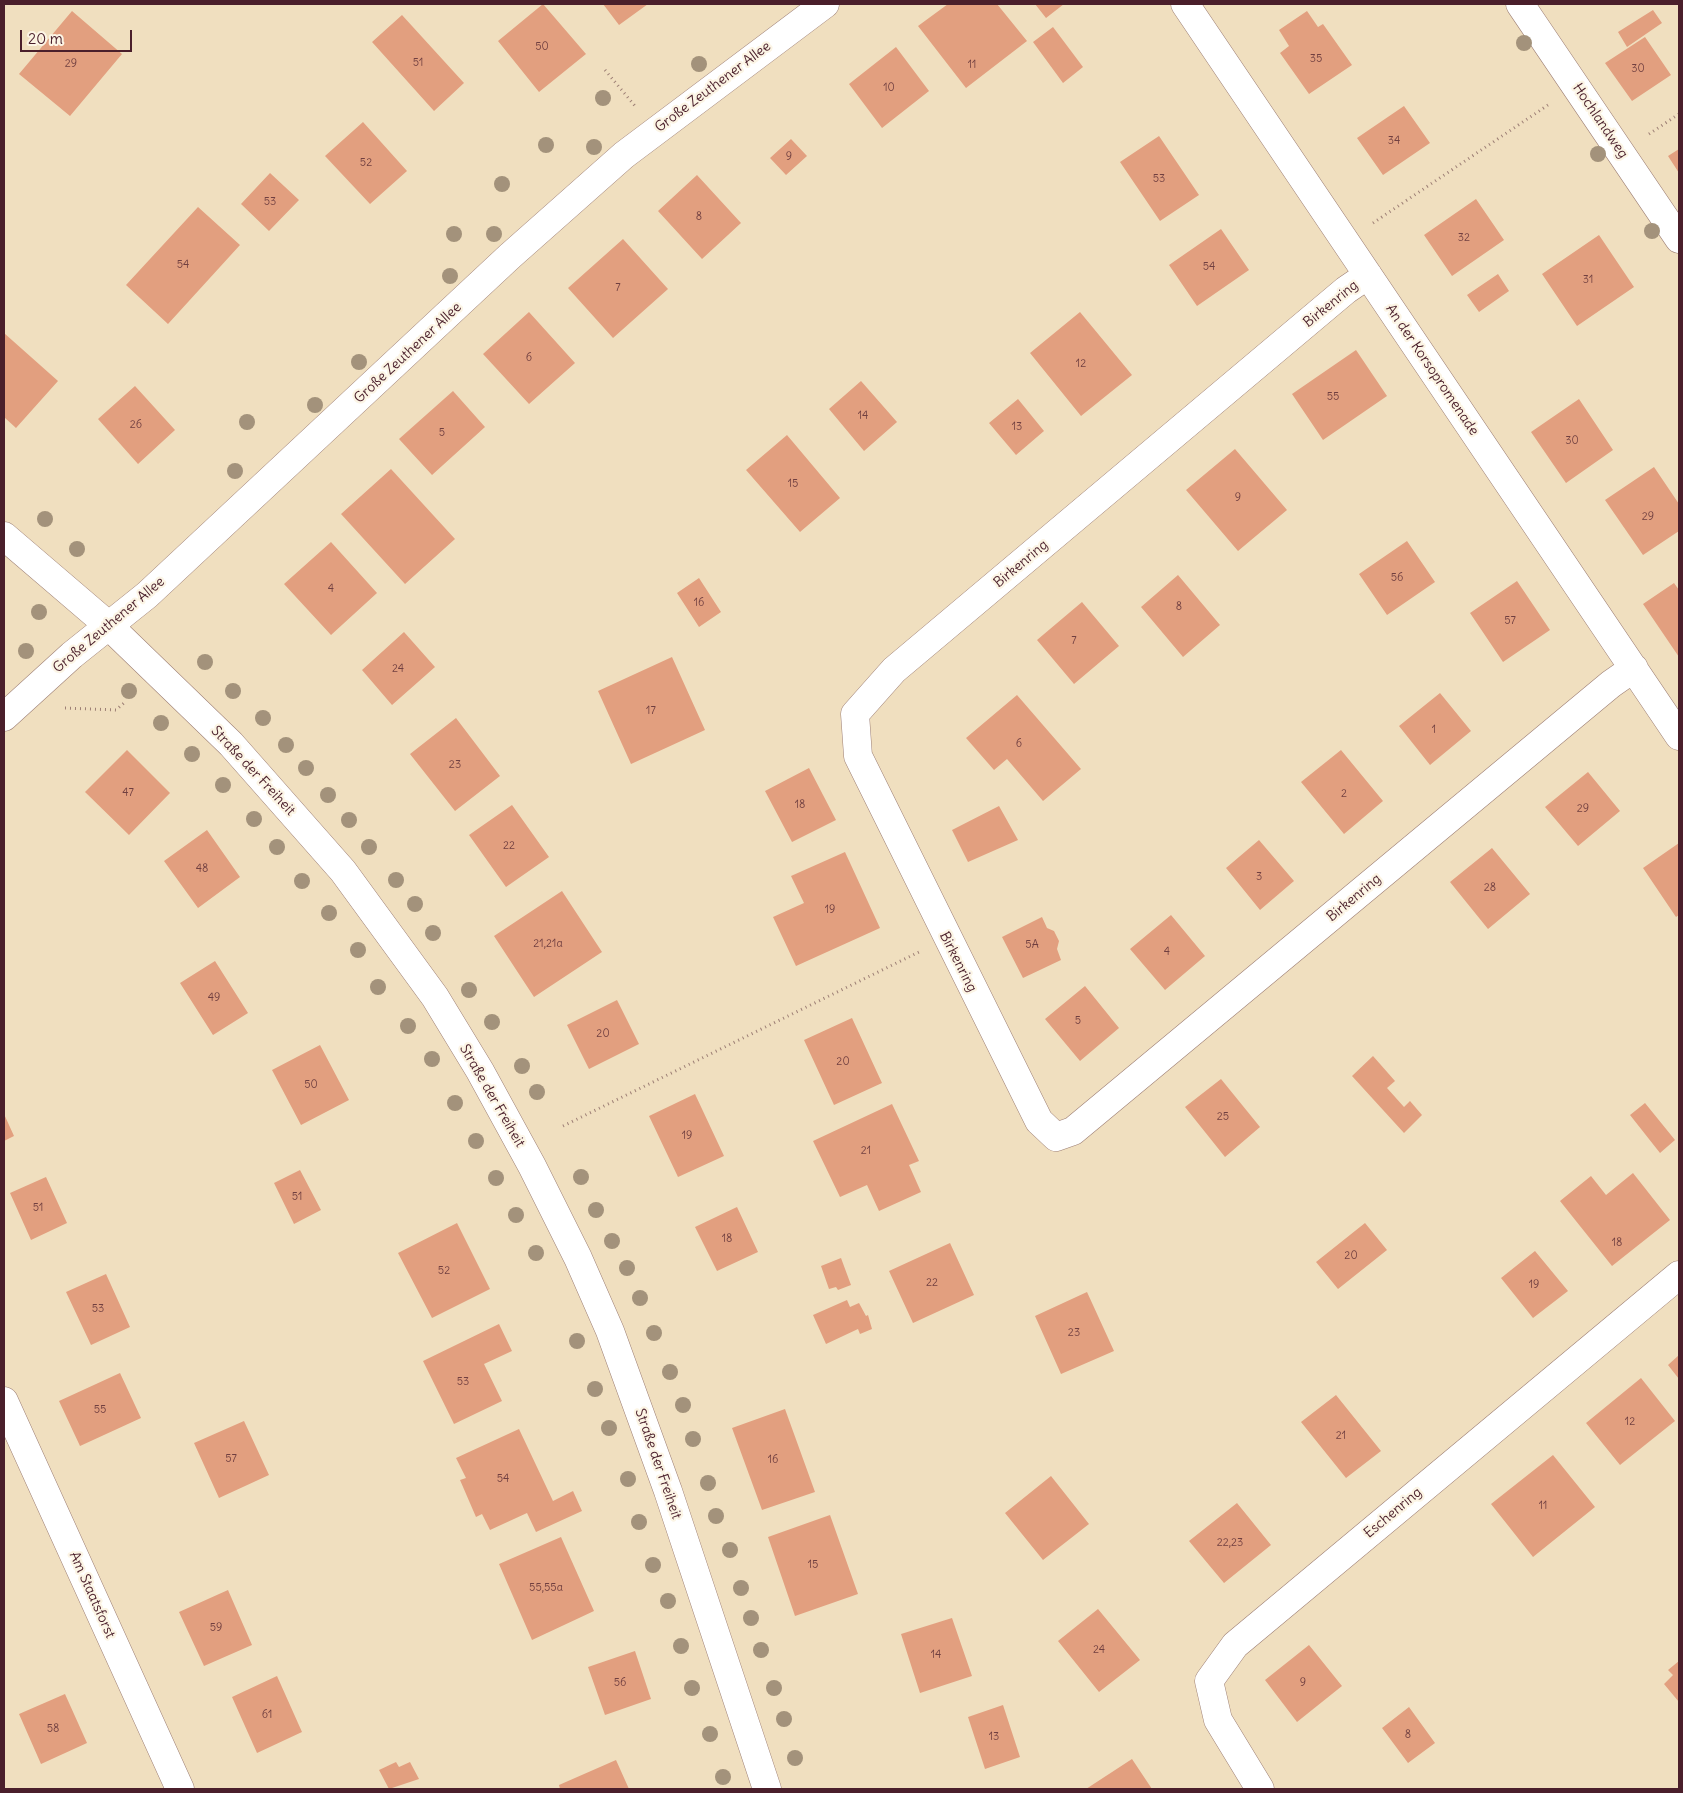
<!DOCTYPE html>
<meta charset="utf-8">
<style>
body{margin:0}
#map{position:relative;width:1683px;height:1793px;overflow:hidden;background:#f0dfbf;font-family:Delius,sans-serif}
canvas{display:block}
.frame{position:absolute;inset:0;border:5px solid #4a1f2b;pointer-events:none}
.scale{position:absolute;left:20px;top:30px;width:112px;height:22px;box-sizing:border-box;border:2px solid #4a1f2b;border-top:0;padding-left:6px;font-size:15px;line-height:18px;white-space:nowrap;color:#4a1f2b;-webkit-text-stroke:4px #fcf5e5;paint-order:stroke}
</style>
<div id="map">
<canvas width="1683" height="1793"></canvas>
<div class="frame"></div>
<div class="scale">20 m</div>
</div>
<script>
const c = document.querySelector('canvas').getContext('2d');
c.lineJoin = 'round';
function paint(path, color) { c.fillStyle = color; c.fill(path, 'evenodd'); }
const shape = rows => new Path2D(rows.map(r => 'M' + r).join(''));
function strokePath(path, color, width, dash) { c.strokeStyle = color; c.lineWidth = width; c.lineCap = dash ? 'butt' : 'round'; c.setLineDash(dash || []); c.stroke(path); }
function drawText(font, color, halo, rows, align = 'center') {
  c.font = font + ' Delius,sans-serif'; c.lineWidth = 4.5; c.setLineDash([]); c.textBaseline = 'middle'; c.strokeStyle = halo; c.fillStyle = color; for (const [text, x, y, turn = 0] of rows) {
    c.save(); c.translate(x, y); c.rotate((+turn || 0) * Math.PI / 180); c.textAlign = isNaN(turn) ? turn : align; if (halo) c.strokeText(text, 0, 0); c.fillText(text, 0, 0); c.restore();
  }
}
paint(shape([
 [543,4,586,54,539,92,498,41],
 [603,4,648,4,619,25],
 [948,4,997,4,1027,41,966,88,918,26],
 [1035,4,1064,4,1046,18],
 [1653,10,1662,23,1627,47,1618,32],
 [72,11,122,54,70,116,19,74],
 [1307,11,1318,27,1323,24,1352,65,1309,94,1280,53,1289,46,1279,30],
 [402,15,464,83,434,111,372,42],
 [1053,27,1083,67,1063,83,1033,42],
 [1645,37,1671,75,1632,101,1605,63],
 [896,47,929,91,882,128,849,84],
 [1404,106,1430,143,1383,175,1357,138],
 [363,122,407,171,370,204,325,156],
 [1159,136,1199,195,1160,221,1120,162],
 [791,139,807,156,786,175,770,158],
 [1679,149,1679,173,1668,156],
 [270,173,299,200,269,231,241,204],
 [697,175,741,223,702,259,658,211],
 [1476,199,1504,240,1452,276,1424,235],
 [198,207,240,245,168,324,126,285],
 [1221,229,1249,270,1197,306,1169,265],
 [1599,235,1634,287,1577,326,1542,274],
 [623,239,668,289,613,338,568,288],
 [1498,274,1509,291,1479,312,1467,295],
 [529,312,575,363,529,404,483,354],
 [1080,312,1132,375,1081,416,1030,353],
 [4,333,58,381,16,428,4,417],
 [1356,350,1387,396,1323,440,1292,394],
 [861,381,897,422,864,451,829,409],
 [135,386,175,430,138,464,98,419],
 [453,391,485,427,432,475,399,439],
 [1018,399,1044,431,1016,455,989,423],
 [1579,399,1613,450,1566,483,1531,432],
 [787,435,840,498,800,532,746,470],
 [1235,449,1287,510,1238,551,1186,490],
 [1654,467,1679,504,1679,531,1643,555,1605,500],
 [391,469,455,539,405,584,341,514],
 [1407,541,1435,582,1387,615,1359,574],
 [331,542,377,593,331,635,284,584],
 [1178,575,1220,625,1183,657,1141,607],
 [699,578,721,612,699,627,677,593],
 [1517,581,1550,630,1503,662,1470,613],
 [1674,583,1679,590,1679,657,1643,604],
 [1082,602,1119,646,1074,684,1037,640],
 [404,632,435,667,392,705,362,670],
 [672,657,705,730,631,764,598,691],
 [1440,693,1471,731,1430,765,1399,726],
 [1017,695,1081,769,1043,801,1007,759,994,770,966,738],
 [456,718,500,776,455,811,410,754],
 [127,750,170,793,129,835,85,792],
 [1341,750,1383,801,1344,834,1301,782],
 [809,768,836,820,792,842,765,791],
 [1588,772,1620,811,1578,846,1545,807],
 [512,805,549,857,506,887,469,835],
 [999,806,1018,840,968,862,952,830],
 [207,830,240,877,198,908,164,861],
 [1259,840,1294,881,1260,910,1226,868],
 [1679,843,1679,915,1676,917,1643,868],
 [1492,848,1530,894,1488,929,1450,882],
 [845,852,880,928,796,966,773,917,804,903,791,876],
 [562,891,602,952,534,997,494,936],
 [1171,915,1205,956,1165,990,1130,949],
 [1042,917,1047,928,1054,931,1059,941,1057,949,1061,960,1023,978,1002,937],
 [215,961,248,1013,213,1035,180,983],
 [1085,986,1119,1028,1080,1061,1045,1019],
 [617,1000,639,1044,589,1069,567,1025],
 [852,1018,882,1083,834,1105,804,1040],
 [320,1045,349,1100,301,1125,272,1070],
 [1373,1056,1395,1081,1387,1088,1404,1107,1410,1101,1422,1115,1404,1133,1352,1076],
 [1221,1079,1260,1127,1225,1157,1185,1107],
 [695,1094,724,1156,678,1177,649,1116],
 [1645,1103,1675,1140,1660,1153,1630,1115],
 [892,1104,919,1161,909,1165,921,1192,879,1211,867,1185,840,1197,813,1141],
 [4,1114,14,1136,4,1141],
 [300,1170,321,1210,294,1224,274,1183],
 [1633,1173,1670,1220,1612,1266,1560,1201,1591,1176,1606,1195],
 [46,1177,67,1223,31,1240,10,1193],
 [737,1207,758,1252,717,1271,695,1227],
 [457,1223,490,1289,432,1318,398,1253],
 [1365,1223,1387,1250,1338,1289,1316,1262],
 [950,1243,974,1295,913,1323,889,1271],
 [1535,1251,1568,1291,1533,1318,1501,1278],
 [841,1258,851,1285,838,1290,836,1287,829,1289,821,1266],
 [106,1274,130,1327,91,1345,66,1292],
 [1087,1292,1114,1351,1061,1374,1035,1316],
 [847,1300,850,1307,859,1303,866,1316,868,1315,872,1329,860,1334,858,1329,826,1344,813,1315],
 [499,1324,512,1351,484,1364,502,1401,454,1424,423,1361],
 [1679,1355,1679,1379,1668,1365],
 [120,1373,141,1418,80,1446,59,1401],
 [1641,1378,1675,1421,1620,1465,1586,1423],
 [1336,1395,1381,1451,1346,1478,1301,1422],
 [785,1409,815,1492,762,1510,732,1428],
 [244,1421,269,1475,219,1498,194,1443],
 [519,1429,553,1501,573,1491,582,1511,536,1532,527,1513,490,1530,482,1514,476,1517,460,1480,466,1478,456,1458],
 [1553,1455,1595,1507,1533,1557,1491,1504],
 [1051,1476,1089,1524,1043,1560,1005,1513],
 [1237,1503,1271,1545,1224,1583,1189,1541],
 [830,1515,858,1594,795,1616,768,1537],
 [561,1537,594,1611,532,1640,499,1564],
 [228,1590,252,1645,204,1666,179,1612],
 [1098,1609,1140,1660,1099,1692,1058,1641],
 [952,1618,972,1676,920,1693,901,1634],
 [1309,1645,1342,1686,1297,1722,1265,1680],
 [635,1651,651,1699,605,1715,588,1667],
 [1679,1661,1679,1702,1664,1684,1673,1675,1668,1670],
 [277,1676,302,1732,257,1753,232,1697],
 [65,1694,87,1743,41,1764,19,1714],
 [1003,1705,1020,1757,985,1769,968,1717],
 [1409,1707,1435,1743,1408,1763,1382,1728],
 [1132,1759,1152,1789,1086,1789],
 [616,1760,629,1789,560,1789,559,1785],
 [396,1762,399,1767,410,1762,419,1779,389,1789,379,1770]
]), '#e29f7f');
const minor = shape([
 [1185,4,1679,736],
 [1520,4,1679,239],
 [1368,275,1346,290,894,670,855,714,858,756,1039,1121,1056,1137,1073,1131,1611,684,1634,668],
 [4,536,108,625,231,744,343,871,435,997,480,1071,532,1166,578,1258,610,1331,668,1491,767,1789],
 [4,717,72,655,147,595,510,256,624,155,825,4],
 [4,1401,180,1789],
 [1260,1789,1218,1720,1209,1681,1235,1645,1679,1275]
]);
strokePath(minor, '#9d7f75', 29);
strokePath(shape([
 [605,70,635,106],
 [1649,134,1679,114],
 [1373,223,1548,105],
 [65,708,116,710,124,703],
 [563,1126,919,952]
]), '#9d7f75', 3, [1, 4]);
strokePath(minor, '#fff', 28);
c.fillStyle = '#a3927b';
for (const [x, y] of [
 [1524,43],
 [699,64],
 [603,98],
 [546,145],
 [594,147],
 [1598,154],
 [502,184],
 [1652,231],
 [454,234],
 [494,234],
 [450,276],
 [359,362],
 [315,405],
 [247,422],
 [235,471],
 [45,519],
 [77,549],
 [39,612],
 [26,651],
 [205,662],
 [129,691],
 [233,691],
 [263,718],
 [161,723],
 [286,745],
 [192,754],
 [306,768],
 [223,785],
 [328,795],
 [254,819],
 [349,820],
 [277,847],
 [369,847],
 [396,880],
 [302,881],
 [415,904],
 [329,913],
 [433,933],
 [358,950],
 [378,987],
 [469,990],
 [492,1022],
 [408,1026],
 [432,1059],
 [522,1066],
 [537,1092],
 [455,1103],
 [476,1141],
 [581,1177],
 [496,1178],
 [596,1210],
 [516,1215],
 [612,1241],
 [536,1253],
 [627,1268],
 [640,1298],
 [654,1333],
 [577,1341],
 [670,1372],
 [595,1389],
 [683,1405],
 [609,1428],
 [693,1439],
 [628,1479],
 [708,1483],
 [716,1516],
 [639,1522],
 [730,1550],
 [653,1565],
 [741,1588],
 [668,1601],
 [751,1618],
 [681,1646],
 [761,1650],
 [692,1688],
 [774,1688],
 [784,1719],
 [710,1734],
 [795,1758],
 [723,1777]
]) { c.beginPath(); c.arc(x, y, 8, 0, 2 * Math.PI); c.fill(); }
drawText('11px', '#703f40', null, [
 ["50",542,47],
 ["35",1316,59],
 ["51",418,63],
 ["29",71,64],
 ["11",972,65],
 ["30",1638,69],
 ["10",889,88],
 ["34",1394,141],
 ["9",789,157],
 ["52",366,163],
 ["53",1159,179],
 ["53",270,202],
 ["8",699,217],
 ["32",1464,238],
 ["54",183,265],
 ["54",1209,267],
 ["31",1588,280],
 ["7",618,288],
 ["6",529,358],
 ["12",1081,364],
 ["55",1333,397],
 ["14",863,416],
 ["26",136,425],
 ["13",1017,427],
 ["5",442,433],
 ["30",1572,441],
 ["15",793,484],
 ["9",1238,498],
 ["29",1648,517],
 ["56",1397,578],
 ["4",331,589],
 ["16",699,603],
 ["8",1179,607],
 ["57",1510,621],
 ["7",1074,641],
 ["24",398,669],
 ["17",651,711],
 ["1",1434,730],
 ["6",1019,744],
 ["23",455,765],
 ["47",128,793],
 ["2",1344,794],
 ["18",800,805],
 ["29",1583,809],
 ["22",509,846],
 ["48",202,869],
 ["3",1259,877],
 ["28",1490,888],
 ["19",830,910],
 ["21,21a",548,944],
 ["5A",1032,945],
 ["4",1167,952],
 ["49",214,998],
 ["5",1078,1021],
 ["20",603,1034],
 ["20",843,1062],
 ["50",311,1085],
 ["25",1223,1117],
 ["19",687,1136],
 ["21",866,1151],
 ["51",297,1197],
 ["51",38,1208],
 ["18",727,1239],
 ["18",1617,1243],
 ["20",1351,1256],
 ["52",444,1271],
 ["22",932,1283],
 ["19",1534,1285],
 ["53",98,1309],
 ["23",1074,1333],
 ["53",463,1382],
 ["55",100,1410],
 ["12",1630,1422],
 ["21",1341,1436],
 ["57",231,1459],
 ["16",773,1460],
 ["54",503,1479],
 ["11",1543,1506],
 ["22,23",1230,1543],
 ["15",813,1565],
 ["55,55a",546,1588],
 ["59",216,1628],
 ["24",1099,1650],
 ["14",936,1655],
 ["56",620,1683],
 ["9",1303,1683],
 ["61",267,1715],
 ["58",53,1729],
 ["8",1408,1735],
 ["13",994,1737]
]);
drawText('14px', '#4a1f2b', '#fcf5e5', [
 ["Große Zeuthener Allee",713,87,-37],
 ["Hochlandweg",1600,121,56],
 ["Birkenring",1331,304,-39],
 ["Große Zeuthener Allee",408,353,-43],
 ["An der Korsopromenade",1432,370,56],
 ["Birkenring",1021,564,-40],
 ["Große Zeuthener Allee",109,625,-40],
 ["Straße der Freiheit",253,771,47],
 ["Birkenring",1354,898,-40],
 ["Birkenring",958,962,63],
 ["Straße der Freiheit",492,1096,60],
 ["Straße der Freiheit",658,1464,71],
 ["Eschenring",1393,1513,-40],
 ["Am Staatsforst",92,1595,66]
]);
</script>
